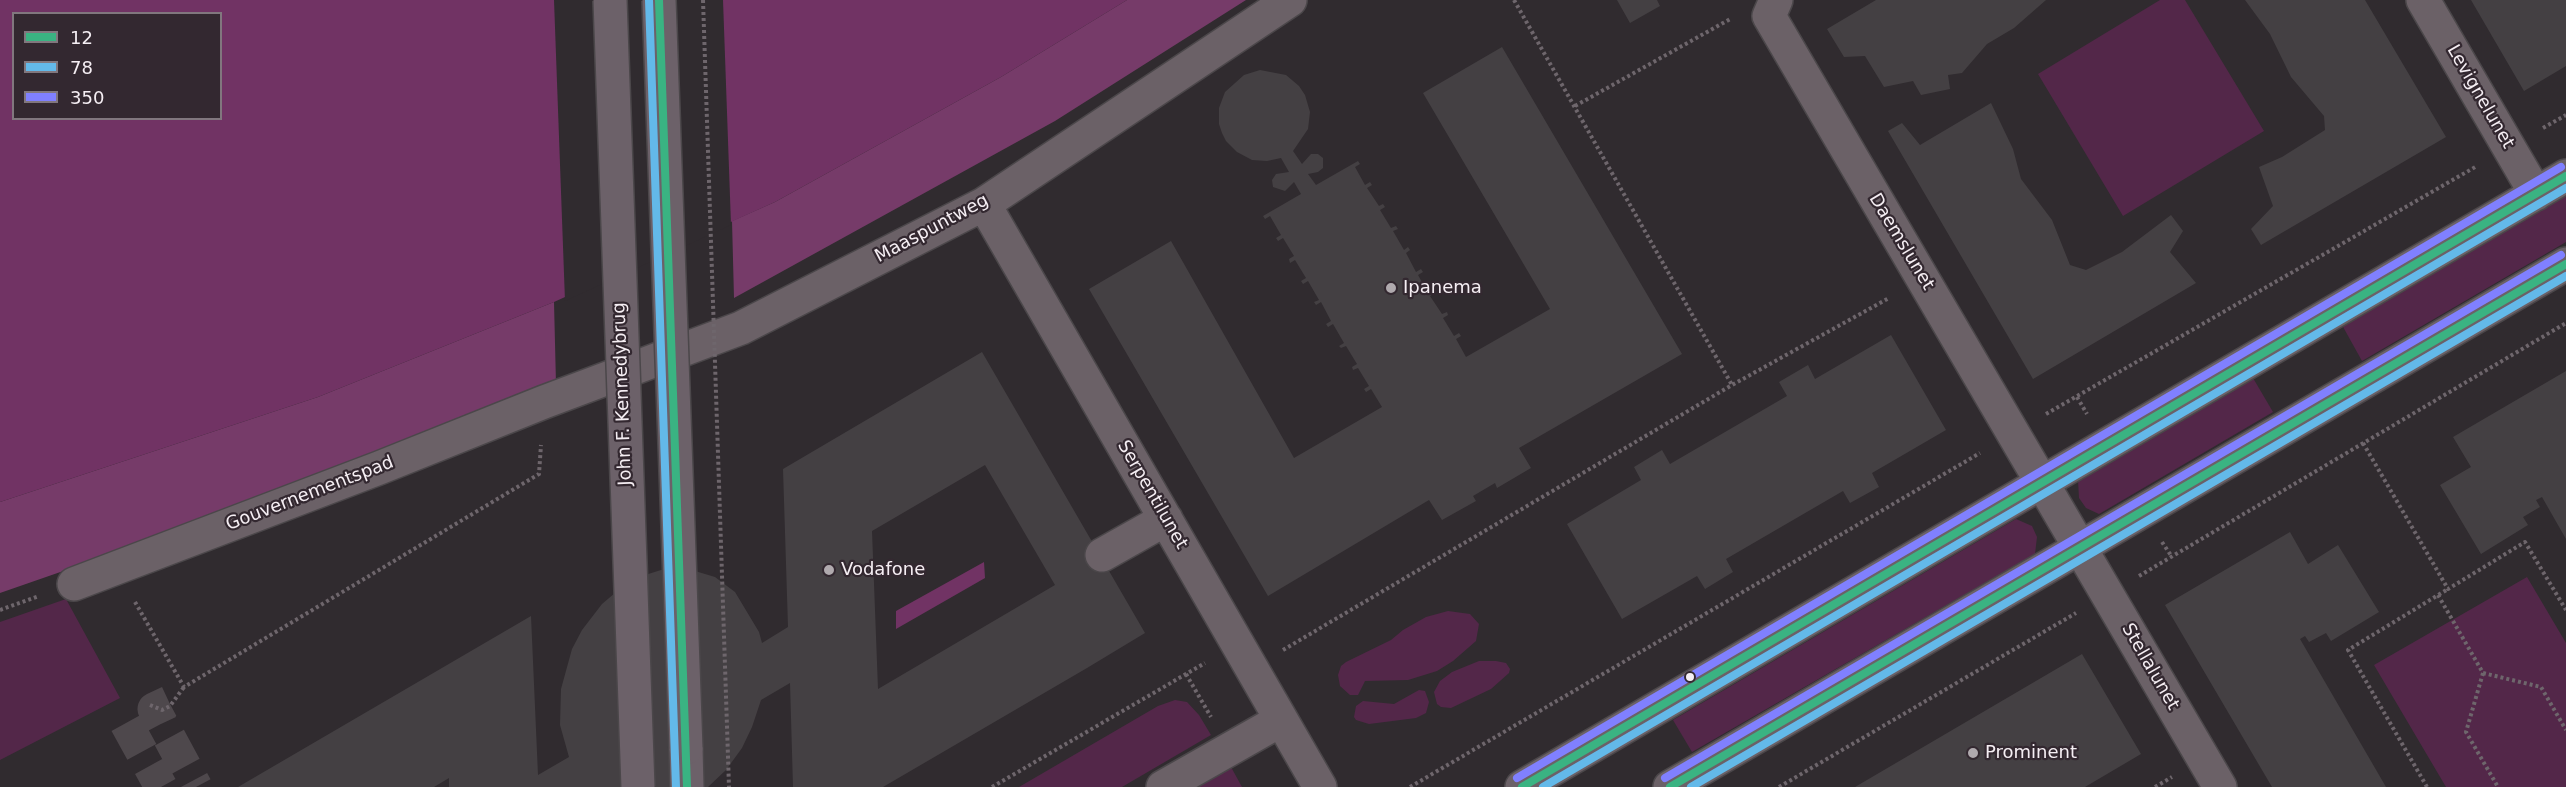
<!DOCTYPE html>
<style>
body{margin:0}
#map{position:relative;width:2566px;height:787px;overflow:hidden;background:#302b2f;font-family:"DejaVu Sans",sans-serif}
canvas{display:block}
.legend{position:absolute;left:12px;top:12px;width:210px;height:108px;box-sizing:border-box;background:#332830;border:2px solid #81777e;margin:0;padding:8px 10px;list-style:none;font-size:18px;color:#f5eef3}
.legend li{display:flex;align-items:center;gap:12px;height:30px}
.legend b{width:30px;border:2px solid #81777e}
</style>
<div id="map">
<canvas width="2566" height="787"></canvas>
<ul class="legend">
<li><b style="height:8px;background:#3ab382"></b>12</li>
<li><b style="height:8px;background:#63b9e9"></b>78</li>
<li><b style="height:8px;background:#8080ff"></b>350</li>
</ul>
</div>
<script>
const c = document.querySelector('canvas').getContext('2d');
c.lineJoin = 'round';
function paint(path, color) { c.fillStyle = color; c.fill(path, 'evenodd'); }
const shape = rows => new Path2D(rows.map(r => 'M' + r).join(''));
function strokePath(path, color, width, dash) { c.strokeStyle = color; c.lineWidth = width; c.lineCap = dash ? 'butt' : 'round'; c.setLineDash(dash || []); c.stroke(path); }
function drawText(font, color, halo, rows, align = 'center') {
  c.font = font + ' "DejaVu Sans",sans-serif'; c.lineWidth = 4.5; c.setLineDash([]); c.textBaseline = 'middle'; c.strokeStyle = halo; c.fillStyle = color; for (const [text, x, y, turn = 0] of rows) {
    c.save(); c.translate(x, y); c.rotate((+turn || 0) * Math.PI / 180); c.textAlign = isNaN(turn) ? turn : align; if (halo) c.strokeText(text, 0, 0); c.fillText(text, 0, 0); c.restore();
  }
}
paint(shape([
 [2160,0,2185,0,2264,131,2123,216,2038,74],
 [2566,194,2566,242,2362,361,2342,325],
 [2253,378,2273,412,2099,514,2086,508,2079,498,2078,480],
 [2016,519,2032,526,2037,537,2035,554,1692,752,1673,720],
 [2527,577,2566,643,2566,787,2446,787,2374,665],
 [66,599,120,698,0,760,0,622],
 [1448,611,1470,614,1479,624,1476,641,1453,661,1437,671,1408,680,1365,681,1358,695,1350,695,1340,686,1338,675,1341,666,1346,662,1391,640,1403,630,1426,617],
 [1479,661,1496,661,1506,663,1510,669,1509,673,1491,689,1451,708,1441,707,1437,704,1434,692,1440,681,1452,672],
 [1419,690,1425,691,1429,702,1426,713,1416,718,1369,724,1356,720,1354,717,1356,706,1363,701,1394,704],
 [1175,700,1187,702,1199,715,1211,735,1122,787,1019,787,1158,706],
 [1231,767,1242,787,1196,787]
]), '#532749');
paint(shape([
 [1127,0,1246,0,1055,121,734,298,732,221,775,202,1001,77],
 [554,302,556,384,233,512,0,593,0,502,318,397]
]), '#763b69');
paint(shape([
 [0,0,1127,0,1001,77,775,202,554,302,318,397,0,502],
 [14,14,220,14,220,118,14,118],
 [984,562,985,578,896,629,896,611]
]), '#713364');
paint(shape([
 [554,0,723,0,731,225,565,301]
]), '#302b2f');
paint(shape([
 [1617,0,1657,0,1660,6,1630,23],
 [1876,0,2046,0,2014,28,1987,44,1962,73,1948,75,1950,89,1921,95,1913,81,1884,87,1865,56,1844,57,1827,29],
 [2245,0,2365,0,2446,137,2261,245,2251,229,2273,206,2259,167,2282,157,2325,130,2324,116,2291,77,2270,34],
 [2471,0,2566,0,2566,66,2524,91],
 [1502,47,1682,354,1519,448,1531,468,1497,488,1495,483,1473,496,1476,501,1442,520,1429,500,1268,596,1089,289,1171,241,1294,458,1382,407,1371,389,1366,392,1364,389,1369,386,1358,368,1353,370,1352,367,1357,364,1346,346,1341,348,1339,346,1344,343,1333,324,1328,327,1326,324,1331,321,1321,302,1316,305,1314,302,1319,300,1308,281,1303,284,1301,281,1306,278,1295,260,1290,263,1289,259,1294,256,1283,238,1278,241,1276,238,1281,235,1270,216,1265,219,1263,216,1301,194,1294,182,1285,191,1273,187,1272,180,1276,174,1289,172,1281,158,1267,161,1252,160,1237,152,1226,141,1222,133,1219,124,1219,108,1225,92,1244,75,1260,70,1286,75,1299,86,1305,95,1310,112,1308,129,1293,151,1302,164,1311,154,1318,154,1323,158,1323,168,1318,172,1308,174,1316,185,1358,161,1360,164,1355,167,1365,185,1370,182,1372,185,1367,188,1379,206,1383,204,1385,207,1380,210,1391,228,1396,226,1398,229,1393,231,1404,250,1408,247,1410,250,1406,253,1416,272,1421,269,1423,272,1418,275,1428,293,1433,290,1435,293,1430,296,1442,314,1447,312,1448,315,1443,318,1454,336,1459,333,1461,336,1456,339,1466,357,1550,309,1423,93],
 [1991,103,2013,149,2021,179,2052,220,2070,265,2086,270,2122,252,2171,215,2183,231,2170,252,2196,283,2033,379,1888,131,1902,123,1920,145],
 [1891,335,1946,430,1872,473,1879,487,1850,503,1843,491,1726,559,1733,572,1705,589,1697,576,1622,619,1567,524,1641,480,1634,467,1662,450,1670,464,1787,396,1779,382,1808,365,1815,379],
 [982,352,1145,633,1087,668,883,787,793,787,790,683,761,700,752,727,742,748,726,770,708,787,449,787,449,778,434,787,238,787,531,616,538,775,569,757,560,725,561,689,572,649,582,630,602,604,622,587,642,576,661,570,685,568,715,577,735,592,759,632,762,643,788,627,783,469],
 [985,465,1055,585,878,689,872,531],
 [2566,371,2566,539,2542,497,2536,500,2540,507,2523,517,2528,525,2481,554,2440,485,2471,467,2453,437],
 [2290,532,2308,564,2338,545,2379,612,2331,641,2326,633,2309,642,2305,636,2300,639,2386,787,2272,787,2165,605],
 [2082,654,2141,754,2085,787,1855,787]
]), '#444043');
strokePath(shape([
 [169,702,154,709,196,787],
 [126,723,161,787]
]), '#4e484c', 33, [33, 16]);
const minor = shape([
 [1776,0,1769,16,2220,787],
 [2423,0,2536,194],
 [984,204,1320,787],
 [1102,555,1166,519],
 [74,584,379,468,544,402,741,328,984,204,1290,0],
 [1163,787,1281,720],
 [1522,787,2566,176],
 [1670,787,2566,264]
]);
const major = shape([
 [686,748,687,787]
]);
strokePath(minor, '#4b474a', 36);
strokePath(major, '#4b474a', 36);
strokePath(shape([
 [1514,0,1732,385],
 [1575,106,1732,18],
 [2543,128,2566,115],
 [2077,397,2087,414],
 [2046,414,2477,166],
 [2363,443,2448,589,2525,542,2566,610],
 [2162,542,2172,557],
 [2139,576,2566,323],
 [2438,595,2483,673,2541,687,2566,730],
 [135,602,184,687,539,474,541,445],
 [0,610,39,596],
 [1283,650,1732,385,1889,298],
 [2483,673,2466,732,2498,787],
 [1186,674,1211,717],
 [150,705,162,710,170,706,184,687],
 [992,787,1205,663],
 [1410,787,1980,453],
 [1779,787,2076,613],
 [2155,787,2172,777],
 [2427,787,2348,650,2448,589]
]), '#6e666c', 4, [3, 3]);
strokePath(minor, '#6b6167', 33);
strokePath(major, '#6c6169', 33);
const majorBridge = shape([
 [610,0,638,787],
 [659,0,686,748]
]);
strokePath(majorBridge, '#4b474a', 36, []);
strokePath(shape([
 [703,0,729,787]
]), '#6e666c', 4, [3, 3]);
strokePath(majorBridge, '#6c6169', 33);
strokePath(shape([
 [659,0,687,787],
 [1522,787,2566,176],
 [1670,787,2566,264]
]), '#3ab382', 8);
strokePath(shape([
 [649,0,676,787],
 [1543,787,2566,188],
 [1691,787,2566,276]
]), '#63b9e9', 8);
strokePath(shape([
 [1517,778,2561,167],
 [1665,778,2561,255]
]), '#8080ff', 8);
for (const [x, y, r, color] of [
 [1391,288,6,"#b0aaae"],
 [829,570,6,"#b0aaae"],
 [1690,677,5,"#f5eef3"],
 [1973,753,6,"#b0aaae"]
]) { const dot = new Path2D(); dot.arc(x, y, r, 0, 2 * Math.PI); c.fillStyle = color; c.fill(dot); strokePath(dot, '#332830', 2); }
drawText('18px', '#f5eef3', '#332830', [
 ["Levignelunet",2480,97,60],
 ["Maaspuntweg",932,229,-28],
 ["Daemslunet",1901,242,59],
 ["John F. Kennedybrug",623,394,-92],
 ["Gouvernementspad",310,494,-21],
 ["Serpentilunet",1152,495,60],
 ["Stellalunet",2150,667,60]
]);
drawText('18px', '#f5eef3', '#332830', [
 ["Ipanema",1403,288],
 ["Vodafone",841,570],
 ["Prominent",1985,753]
], 'left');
</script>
